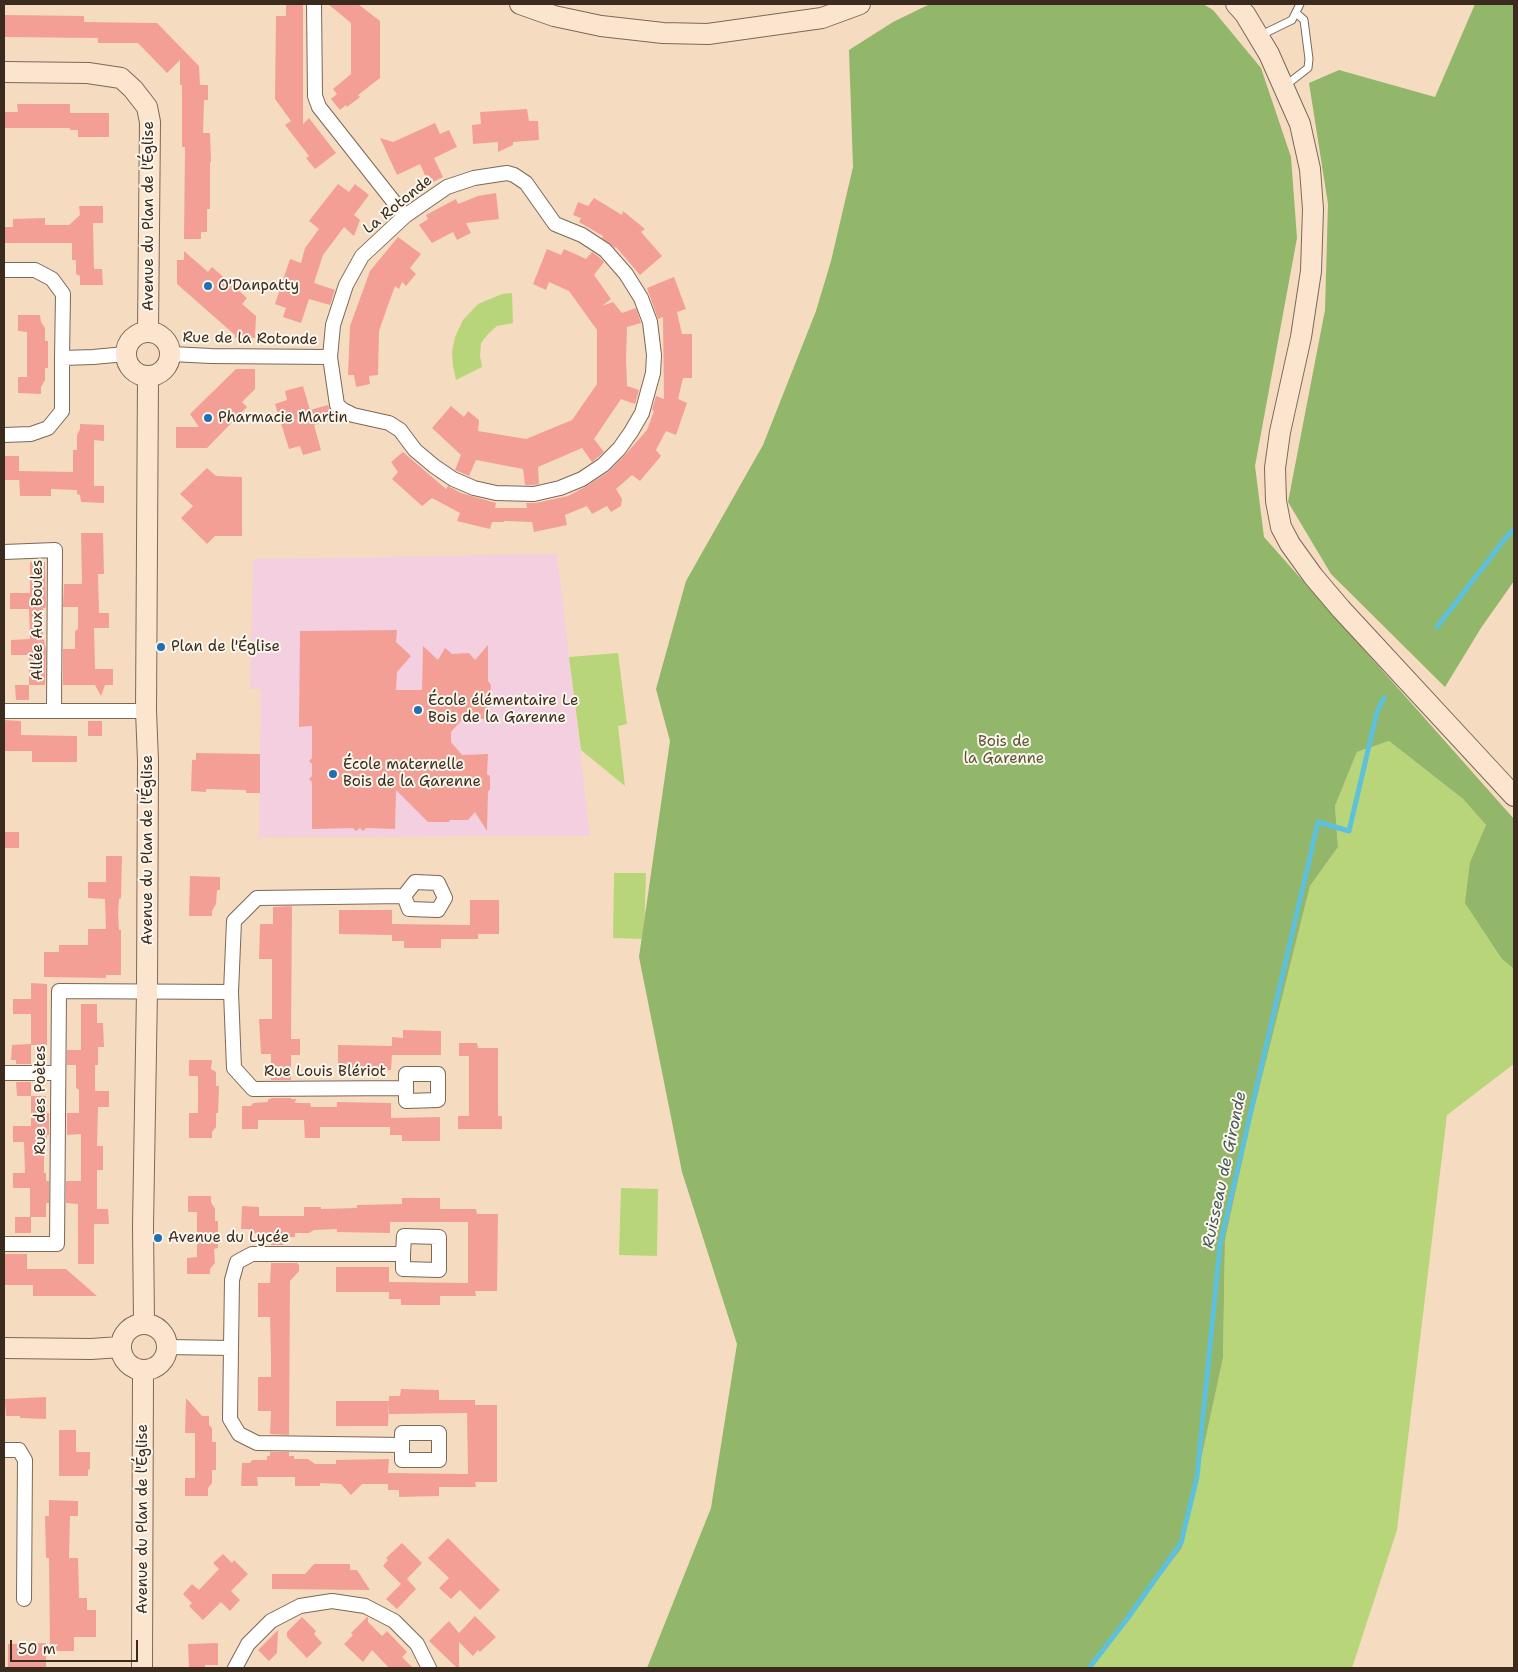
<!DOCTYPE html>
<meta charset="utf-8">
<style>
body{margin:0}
#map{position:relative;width:1518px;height:1672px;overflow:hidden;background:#f5dcc0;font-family:"Shantell Sans",sans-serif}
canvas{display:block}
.frame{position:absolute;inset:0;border:5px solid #3b2a1e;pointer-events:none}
.scale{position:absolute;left:10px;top:1640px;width:128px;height:22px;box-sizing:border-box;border:2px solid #3b2a1e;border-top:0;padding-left:6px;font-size:15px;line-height:18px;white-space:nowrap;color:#3b2a1e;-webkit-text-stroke:4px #fbf7ec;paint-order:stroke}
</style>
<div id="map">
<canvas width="1518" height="1672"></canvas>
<div class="frame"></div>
<div class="scale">50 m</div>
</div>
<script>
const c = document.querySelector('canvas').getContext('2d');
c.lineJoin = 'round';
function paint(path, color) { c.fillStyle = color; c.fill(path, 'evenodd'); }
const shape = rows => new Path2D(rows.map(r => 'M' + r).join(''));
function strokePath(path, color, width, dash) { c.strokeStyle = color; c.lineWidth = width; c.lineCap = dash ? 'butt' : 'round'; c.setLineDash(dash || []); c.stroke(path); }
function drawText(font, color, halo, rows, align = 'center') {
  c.font = font + ' "Shantell Sans",sans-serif'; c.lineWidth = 4; c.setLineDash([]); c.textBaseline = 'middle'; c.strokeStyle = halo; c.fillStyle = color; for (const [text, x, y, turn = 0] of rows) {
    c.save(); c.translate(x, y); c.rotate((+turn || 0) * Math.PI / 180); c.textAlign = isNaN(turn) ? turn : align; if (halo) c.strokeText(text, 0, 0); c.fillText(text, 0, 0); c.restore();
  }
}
paint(shape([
 [557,554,590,836,259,837,261,689,250,689,253,559]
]), '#f3cfe0');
paint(shape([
 [512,293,513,323,497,326,488,334,481,343,480,356,482,367,456,380,453,366,452,352,455,337,463,320,478,304,502,294],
 [618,653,627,724,618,726,625,786,581,750,569,657],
 [1389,741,1463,799,1486,825,1470,862,1502,959,1514,969,1514,1064,1447,1115,1397,1530,1352,1668,1089,1668,1182,1548,1223,1358,1225,1240,1252,1117,1310,886,1338,847,1335,806,1357,752],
 [614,873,646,873,644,939,613,938],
 [621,1188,658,1189,657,1256,619,1255]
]), '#b9d57a');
paint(shape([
 [930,4,1203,4,1213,10,1261,68,1291,157,1297,238,1255,466,1264,537,1514,819,1514,969,1502,959,1465,903,1470,862,1486,825,1463,799,1389,741,1357,752,1335,806,1338,847,1310,886,1252,1117,1225,1240,1223,1358,1182,1548,1089,1668,647,1668,711,1508,737,1344,682,1172,639,957,670,741,656,689,686,581,763,445,816,311,831,261,853,167,849,50,893,22],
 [1475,4,1514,4,1514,581,1481,628,1445,687,1331,574,1288,502,1325,310,1328,204,1309,83,1339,70,1435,97]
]), '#92b66a');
strokePath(shape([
 [1437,627,1504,540,1514,529],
 [1089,1668,1127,1619,1181,1543,1197,1477,1220,1245,1318,822,1349,831,1377,712,1384,698]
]), '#5ec1dc', 5);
paint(shape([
 [286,4,303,4,303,124,309,118,336,153,315,169,306,158,309,156,285,125,291,121,275,99,276,16,286,16],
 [328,4,358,4,380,21,380,78,358,95,360,97,347,107,346,105,340,110,331,99,337,94,333,89,351,74,351,23],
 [5,15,84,16,84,22,157,23,199,66,200,85,208,85,208,100,204,100,203,133,210,133,211,162,210,162,210,209,207,209,207,232,201,232,201,239,184,239,185,147,182,147,182,85,180,85,180,60,167,73,138,43,98,43,98,38,4,37],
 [17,104,70,104,70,113,109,113,109,137,78,137,78,130,70,130,70,128,4,128,4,112,18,112],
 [527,109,529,121,538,121,539,140,513,142,513,145,498,152,498,142,473,144,472,125,481,124,480,112],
 [435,123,440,134,449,130,457,147,434,158,443,177,429,184,420,164,397,175,380,138,393,142],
 [338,184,349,192,355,184,369,195,354,215,360,220,354,236,344,227,323,255,314,283,335,290,330,305,309,299,301,323,283,317,286,308,275,304,290,259,301,263,305,248,319,229,309,221],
 [496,193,499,219,466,223,471,233,457,240,453,232,432,243,419,225,428,219,426,215,456,199,458,204,478,196],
 [594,198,622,215,623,211,645,229,641,232,662,256,640,275,616,247,615,248,602,238,603,236,579,222,581,218,573,215,578,202,588,206],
 [79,206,103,206,103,223,93,223,94,269,102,269,103,285,80,285,80,276,76,274,76,260,72,260,72,243,4,243,4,227,13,227,13,219,45,218,45,225,69,225,80,215],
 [398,237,421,254,410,268,416,274,406,286,402,282,399,289,395,286,387,308,379,331,378,375,369,376,370,384,356,387,354,375,348,375,350,326,370,271],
 [547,249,561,255,564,249,586,259,592,252,599,257,604,262,594,275,611,299,602,306,613,302,622,313,636,308,641,323,627,327,626,360,627,386,639,390,635,404,621,399,594,439,604,452,592,462,582,448,538,467,539,484,533,485,525,485,523,469,476,460,469,476,455,470,461,455,432,428,451,406,464,417,468,411,479,420,478,431,526,439,572,420,597,384,597,330,569,291,549,282,546,290,533,284],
 [184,251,208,272,212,267,247,298,242,304,256,316,255,338,235,338,235,335,177,284,177,260,184,260],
 [674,277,686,309,677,312,682,334,692,334,692,378,683,378,678,399,687,403,676,435,666,431,656,450,661,456,640,481,632,475,616,489,622,499,621,506,611,512,607,506,592,514,587,506,565,515,567,525,534,532,532,522,504,521,504,522,492,522,490,529,457,521,460,513,432,498,422,506,392,479,398,472,391,462,403,452,446,489,448,486,461,493,496,503,495,508,527,508,526,503,536,503,568,496,587,486,608,472,625,455,647,430,654,411,652,410,656,396,664,399,663,317,658,319,647,288],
 [18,315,40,315,41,322,45,328,45,341,48,341,48,368,45,368,45,380,41,387,41,394,18,393,18,377,27,377,27,332,18,331],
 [236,369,255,369,255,389,242,402,247,407,207,448,176,448,176,427,199,427,190,414],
 [303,386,310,410,328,405,333,419,314,425,321,450,303,455,300,446,289,449,275,404,287,400,285,391],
 [80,424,104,425,104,441,94,440,94,486,104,486,104,503,81,502,80,495,77,494,77,490,51,489,51,496,20,496,19,476,19,480,4,480,4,456,19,456,19,471,73,472,73,450,77,450,77,435,80,429],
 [207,468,216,476,242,477,242,536,215,536,207,544,181,518,193,506,180,494],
 [81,533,103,533,104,574,98,574,99,613,109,613,109,628,94,628,95,669,113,669,113,685,105,685,101,696,95,685,63,685,63,649,75,649,75,631,78,629,78,607,63,607,64,584,82,584],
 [30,562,45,562,46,607,45,608,43,608,43,640,44,640,46,650,45,685,29,685,29,655,11,655,11,640,30,639,29,609,10,609,10,593,30,593],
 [397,630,396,642,411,656,397,672,396,690,422,690,423,646,438,660,445,648,452,654,469,653,475,660,488,645,488,681,491,685,490,698,488,700,488,719,473,719,468,713,451,732,451,742,462,755,488,754,487,774,490,776,490,789,488,792,487,831,475,812,468,820,450,820,449,822,428,822,396,790,395,829,366,828,363,831,360,828,356,831,353,828,312,829,312,782,309,779,312,776,312,764,309,761,312,758,312,726,299,727,300,631],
 [15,685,29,685,29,700,16,700],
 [4,720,21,721,21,735,77,736,77,762,32,762,32,751,4,751],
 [88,721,102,721,102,736,88,736],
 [196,753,260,754,260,793,246,793,246,790,206,789,206,792,191,791,192,760,196,760],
 [4,832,19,832,19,848,4,848],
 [106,856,122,856,121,898,119,899,118,914,119,930,121,930,121,975,106,975,106,978,44,977,44,952,59,952,59,945,88,945,88,929,106,929,105,899,88,898,88,882,106,882],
 [190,876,220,877,220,890,217,890,216,904,212,911,212,916,189,916],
 [470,900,499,900,499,934,478,934,478,939,441,939,441,948,404,948,404,941,392,941,392,935,339,934,339,910,392,910,392,924,470,925],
 [292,906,291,1039,300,1039,300,1055,291,1055,291,1080,271,1080,271,1054,261,1054,259,1019,272,1019,272,959,259,959,260,924,273,924,273,907],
 [31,983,47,984,47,1045,31,1045,31,1064,16,1064,16,1060,11,1060,12,1045,31,1044,31,1014,13,1014,13,999,31,999],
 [81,1004,97,1004,97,1023,103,1023,104,1047,98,1047,98,1065,95,1065,95,1091,109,1091,109,1107,98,1107,97,1146,103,1146,103,1170,97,1170,97,1209,108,1209,109,1224,94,1224,94,1264,78,1264,78,1204,66,1203,66,1181,81,1181,81,1134,67,1135,67,1113,79,1113,79,1090,76,1088,76,1065,67,1065,67,1050,81,1050],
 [403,1030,441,1031,441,1055,392,1055,391,1070,338,1069,338,1045,392,1046,392,1037,403,1038],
 [459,1043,477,1043,478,1048,498,1048,498,1116,502,1116,502,1129,458,1129,458,1116,469,1116,469,1056,459,1056],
 [189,1060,212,1060,211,1069,216,1072,216,1086,219,1086,218,1113,216,1113,216,1127,212,1132,212,1138,189,1138,189,1113,198,1113,198,1076,189,1076],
 [16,1082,31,1082,31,1096,46,1096,47,1113,49,1113,49,1135,47,1135,47,1142,44,1142,44,1173,46,1173,46,1181,49,1181,49,1203,46,1203,46,1217,31,1217,31,1233,15,1233,15,1217,30,1217,30,1188,13,1188,13,1173,25,1173,24,1142,13,1142,13,1126,31,1126,31,1096,17,1096],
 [271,1098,291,1098,291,1099,296,1099,295,1103,310,1103,311,1107,337,1107,337,1102,391,1103,391,1118,440,1117,440,1141,402,1141,402,1135,390,1135,390,1127,320,1127,320,1138,305,1138,304,1120,258,1120,258,1129,242,1129,242,1106,251,1106,253,1103,268,1102,268,1099,271,1099],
 [188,1196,211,1196,211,1202,215,1209,215,1221,218,1221,218,1248,214,1249,215,1263,210,1269,210,1274,187,1274,187,1258,197,1257,197,1212,188,1212],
 [402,1198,440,1198,440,1209,476,1209,477,1214,498,1214,497,1291,475,1291,476,1296,440,1296,440,1305,401,1305,401,1299,389,1299,389,1292,336,1292,336,1267,389,1267,389,1282,468,1283,468,1222,390,1222,390,1233,337,1232,337,1229,314,1230,309,1233,295,1233,295,1237,278,1237,284,1245,271,1245,271,1237,268,1237,268,1233,254,1233,248,1229,241,1229,242,1206,259,1207,259,1216,304,1216,304,1207,321,1207,321,1209,357,1208,357,1205,402,1204],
 [5,1254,27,1254,27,1269,66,1269,97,1296,33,1296,33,1285,4,1285],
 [271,1263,297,1263,299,1265,299,1271,290,1281,289,1435,270,1434,271,1411,258,1411,258,1377,271,1377,271,1357,270,1317,258,1317,258,1283,270,1283],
 [401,1389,439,1390,439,1400,475,1400,475,1405,497,1405,497,1482,475,1482,476,1487,439,1487,439,1496,399,1497,399,1490,388,1490,388,1474,388,1484,362,1484,351,1495,341,1484,320,1483,320,1486,295,1486,295,1477,257,1477,258,1486,241,1486,242,1463,250,1463,252,1460,267,1460,267,1456,270,1456,270,1452,289,1452,289,1456,294,1456,294,1459,308,1459,315,1464,336,1464,336,1460,389,1459,388,1473,468,1474,467,1413,389,1414,389,1396,400,1396],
 [46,1397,46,1419,20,1418,20,1416,6,1416,5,1399],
 [186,1398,202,1416,209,1416,209,1425,212,1428,212,1442,216,1442,216,1470,212,1470,212,1483,208,1488,208,1496,185,1496,185,1478,195,1478,195,1433,185,1433],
 [336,1401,389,1401,388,1426,336,1426],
 [59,1430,76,1430,76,1452,90,1452,90,1469,88,1470,88,1476,59,1476],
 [49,1500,78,1501,78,1516,70,1516,69,1558,78,1558,79,1598,87,1598,87,1610,96,1610,96,1637,74,1637,74,1651,50,1651,49,1558,46,1558,45,1516,49,1516],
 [448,1538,500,1590,480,1610,460,1590,451,1599,439,1588,449,1578,428,1558],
 [402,1543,422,1563,407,1579,416,1589,397,1609,386,1599,401,1584,383,1566,388,1560,386,1558],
 [223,1554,232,1563,234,1560,248,1574,231,1591,240,1600,230,1611,221,1602,203,1620,189,1606,192,1603,183,1594,192,1584,199,1590,219,1569,213,1563],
 [314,1564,350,1564,350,1570,357,1570,370,1590,272,1589,272,1574,305,1574],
 [475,1616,496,1637,480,1652,478,1650,473,1656,459,1642,459,1668,457,1668,429,1641,449,1621,459,1633],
 [302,1617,316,1631,314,1634,322,1643,307,1658,287,1637,287,1632],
 [367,1617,368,1617,368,1622,382,1636,387,1631,407,1652,402,1657,413,1668,389,1668,372,1650,363,1662,344,1644,353,1635,351,1633],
 [278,1630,277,1653,269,1661,258,1650],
 [46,1643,46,1668,8,1668,8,1644],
 [218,1643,218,1665,205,1665,205,1668,189,1668,188,1644]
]), '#f49f95');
const lane = shape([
 [1259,36,1292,20,1300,4],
 [1286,85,1308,68,1309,59,1304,20,1296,13]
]);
const street = shape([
 [314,4,315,96,319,107,405,216],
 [507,173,514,175,526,183,555,224,582,235,605,250,626,274,641,298,650,322,654,355,653,373,642,413,631,432,619,449,603,465,582,479,560,488,534,494,496,493,474,488,453,479,434,466,415,450,400,430,389,423,353,415,343,410,337,405,330,357,333,325,346,285,362,256,405,216,447,187,474,178,507,173],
 [4,270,35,270,52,279,63,294,62,358,93,357,126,354],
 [171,354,211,356,330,357],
 [4,435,31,434,48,428,62,411,62,358],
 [4,552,55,550,54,711],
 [4,711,146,711],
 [231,992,234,921,257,898,404,896,409,909,438,910,445,898,438,883,415,882,404,896],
 [4,1073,58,1073],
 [406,1074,438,1074,438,1100,406,1101,406,1074],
 [4,1244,57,1244,59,991,231,992,234,1068,253,1089,406,1088],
 [167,1347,231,1348,230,1419,239,1434,257,1443,402,1445,402,1460,439,1460,439,1433,402,1433,402,1445],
 [231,1348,232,1280,237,1262,252,1254,403,1254,403,1269,439,1270,439,1237,404,1236,403,1254],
 [4,1450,19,1450,25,1460,24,1599],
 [235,1668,248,1644,271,1621,300,1606,332,1601,365,1606,394,1621,417,1644,429,1668]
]);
const secondary = shape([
 [520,4,554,16,601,26,663,33,708,34,822,18,860,4],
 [1236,4,1245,14,1269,54,1300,124,1310,169,1313,209,1311,271,1301,337,1280,432,1275,468,1276,501,1281,527,1290,544,1313,576,1341,609,1514,796],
 [4,72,88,73,121,78,133,89,147,107,150,122,148,332],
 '126 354a22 22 0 1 1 44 0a22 22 0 1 1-44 0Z',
 [144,1323,143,1226,147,991,148,761,146,711,148,377],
 '121 1347a23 23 0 1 1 46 0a23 23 0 1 1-46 0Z',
 [4,1348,91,1349,120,1347],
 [142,1668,143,1370]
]);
strokePath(lane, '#7c6857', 9);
strokePath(street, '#7c6857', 16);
strokePath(secondary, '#7c6857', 22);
strokePath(lane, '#fff', 7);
strokePath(street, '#fff', 14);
strokePath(secondary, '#fce5cf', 20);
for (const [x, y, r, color] of [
 [208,286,5,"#1f6fb2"],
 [208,418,5,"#1f6fb2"],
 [161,647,5,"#1f6fb2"],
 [418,710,5,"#1f6fb2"],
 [333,774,5,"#1f6fb2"],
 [158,1238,5,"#1f6fb2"]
]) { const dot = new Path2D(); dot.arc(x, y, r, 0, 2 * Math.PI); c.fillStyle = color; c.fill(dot); strokePath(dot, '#fbf7ec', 2); }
drawText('15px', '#3b2a1e', '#fbf7ec', [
 ["La Rotonde",398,205,-39],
 ["Avenue du Plan de l'Église",149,216,-90],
 ["Rue de la Rotonde",250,339,1],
 ["Allée Aux Boules",38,620,-90],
 ["Avenue du Plan de l'Église",148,850,-90],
 ["Rue Louis Blériot",325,1072],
 ["Rue des Poètes",41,1100,-90],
 ["Avenue du Plan de l'Église",143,1519,-90]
]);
drawText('15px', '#3b2a1e', '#fbf7ec', [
 ["O'Danpatty",218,286],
 ["Pharmacie Martin",218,418],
 ["Plan de l'Église",171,647],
 ["École élémentaire Le",428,701],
 ["Bois de la Garenne",428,718],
 ["École maternelle",343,765],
 ["Bois de la Garenne",343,782],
 ["Avenue du Lycée",168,1238]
], 'left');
drawText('15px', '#5a5535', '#fbf7ec', [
 ["Bois de",1004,742],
 ["la Garenne",1004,759]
]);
drawText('italic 16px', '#465757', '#fbf7ec', [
 ["Ruisseau de Gironde",1225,1170,-78]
]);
</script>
